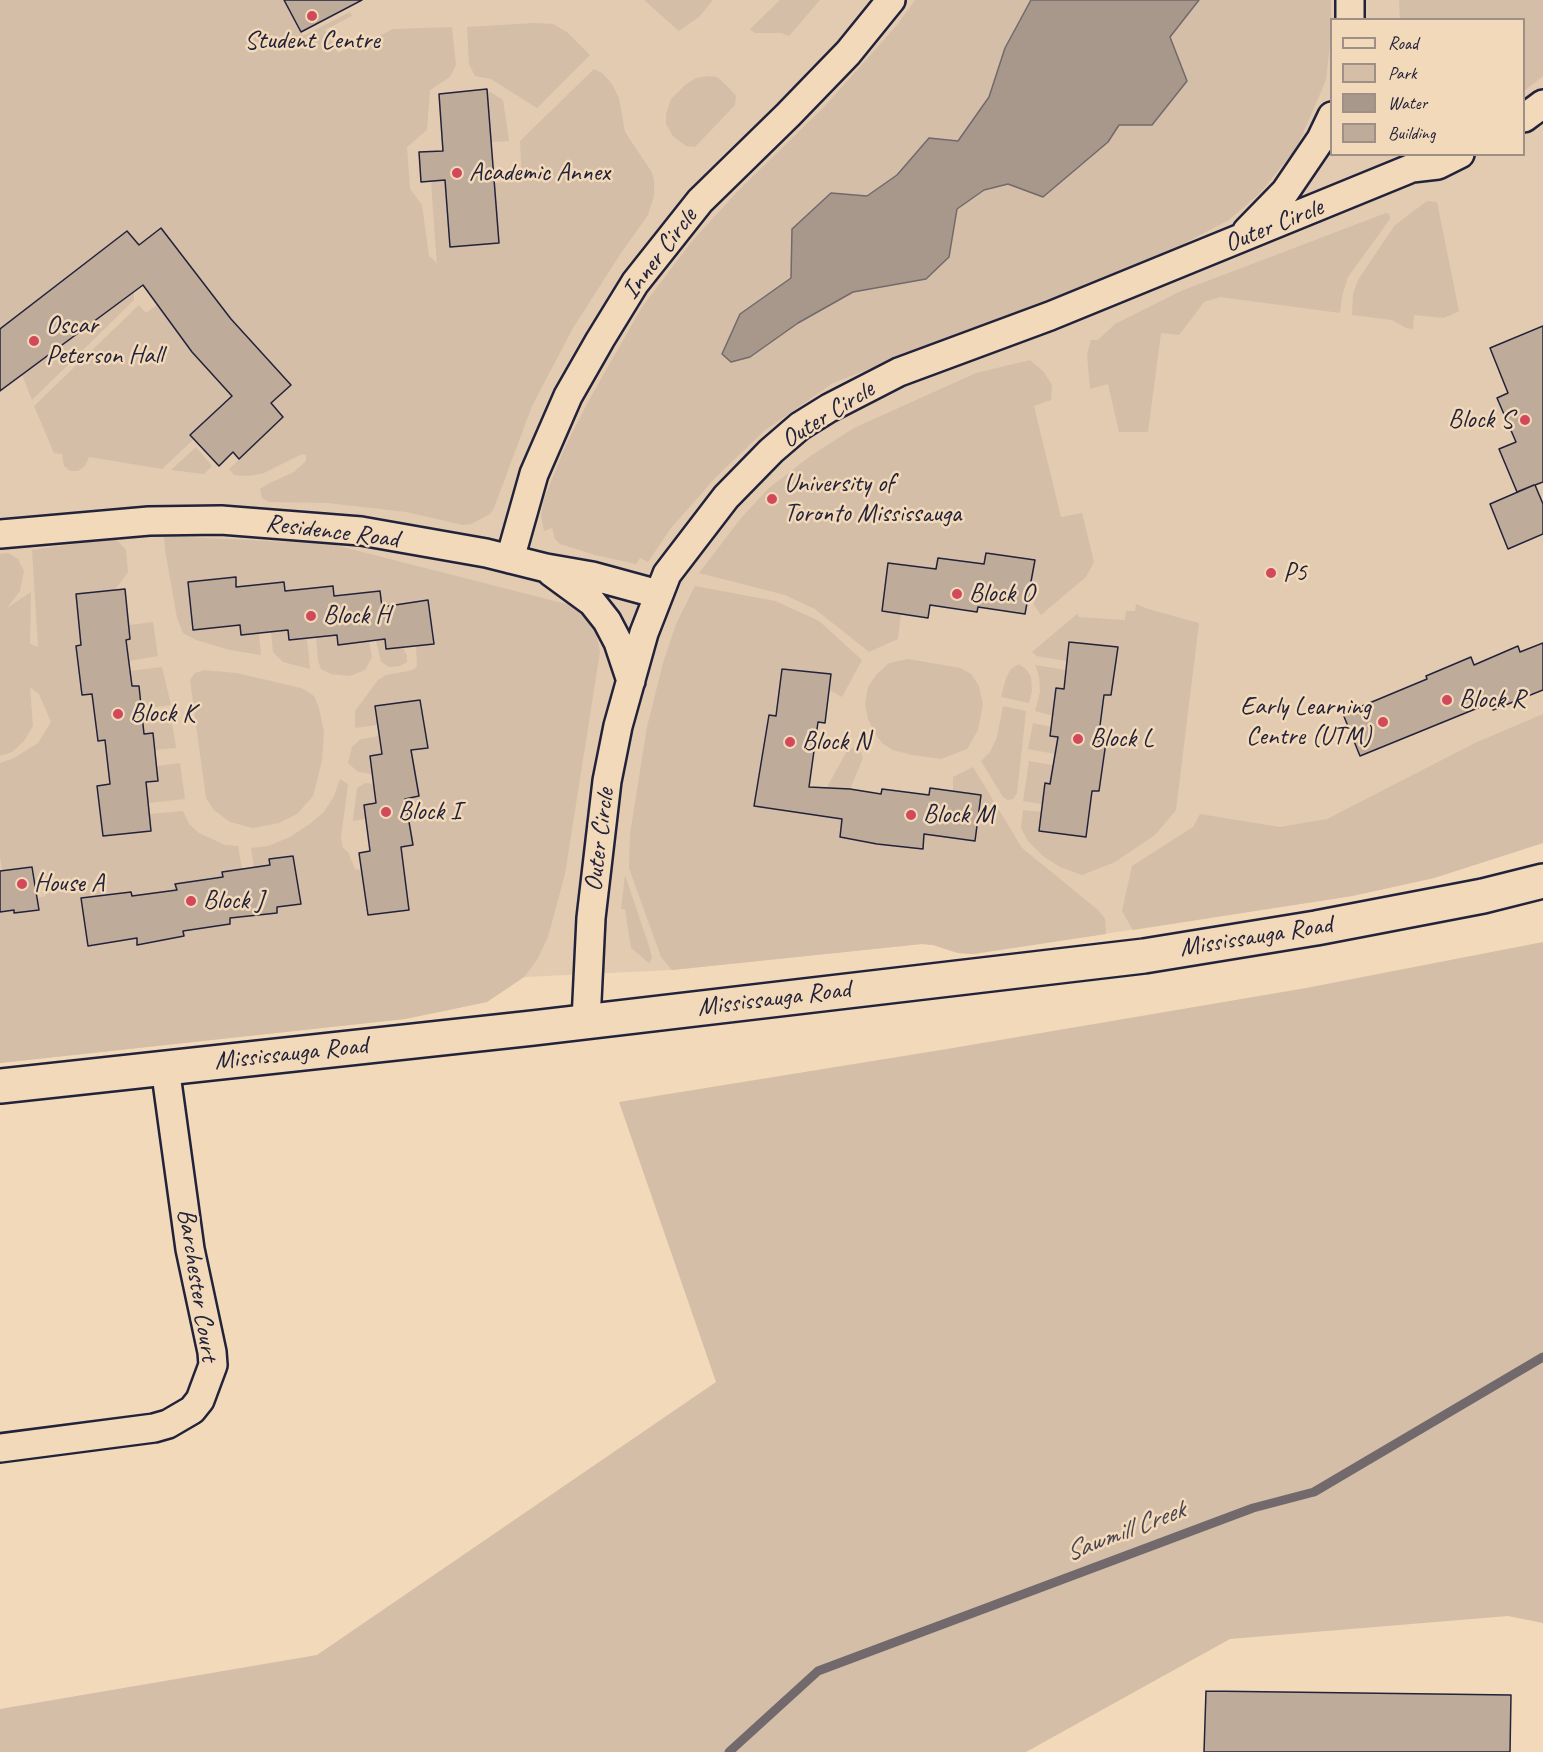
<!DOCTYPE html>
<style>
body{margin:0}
#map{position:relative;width:1543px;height:1752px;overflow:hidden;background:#f2d9b9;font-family:Caveat,sans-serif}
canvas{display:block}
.legend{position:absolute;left:1330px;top:18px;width:195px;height:138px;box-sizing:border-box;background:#f2d9b9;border:2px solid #9f9087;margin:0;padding:8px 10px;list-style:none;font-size:18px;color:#22223b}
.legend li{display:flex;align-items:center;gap:12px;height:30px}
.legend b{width:30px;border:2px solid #9f9087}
</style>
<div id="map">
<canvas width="1543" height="1752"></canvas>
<ul class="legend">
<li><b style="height:8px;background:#f2d9b9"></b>Road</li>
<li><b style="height:16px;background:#d4bea7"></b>Park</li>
<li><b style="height:16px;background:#a8988c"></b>Water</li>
<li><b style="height:16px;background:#beab9a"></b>Building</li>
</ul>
</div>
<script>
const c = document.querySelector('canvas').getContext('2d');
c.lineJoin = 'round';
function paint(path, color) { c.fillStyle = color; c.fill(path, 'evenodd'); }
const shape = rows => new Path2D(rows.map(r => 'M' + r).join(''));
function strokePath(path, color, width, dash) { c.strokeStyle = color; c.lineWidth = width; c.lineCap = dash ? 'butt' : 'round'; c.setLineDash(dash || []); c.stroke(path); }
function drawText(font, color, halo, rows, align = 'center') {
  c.font = font + ' Caveat,sans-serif'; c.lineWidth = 5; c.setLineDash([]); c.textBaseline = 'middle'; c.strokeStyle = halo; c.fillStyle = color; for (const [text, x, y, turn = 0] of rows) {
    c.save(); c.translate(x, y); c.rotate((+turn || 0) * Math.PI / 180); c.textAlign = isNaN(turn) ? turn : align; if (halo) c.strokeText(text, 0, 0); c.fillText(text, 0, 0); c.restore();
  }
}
paint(shape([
 [0,0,1543,0,1543,843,1434,878,1352,896,973,954,958,953,933,945,922,944,672,970,524,977,487,1002,405,1019,0,1063],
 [1332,20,1524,20,1524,154,1332,154]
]), '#e2cbb0');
paint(shape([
 [0,0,284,0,303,36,350,12,352,16,325,30,338,53,359,43,362,45,393,29,452,27,456,65,450,77,430,90,427,130,407,147,410,189,422,205,429,256,436,262,437,267,431,181,445,180,450,247,494,183,522,180,520,141,594,69,602,73,612,84,619,98,625,132,651,171,654,179,654,196,648,215,621,253,573,328,532,406,494,508,490,514,471,524,463,525,406,512,328,503,269,502,262,498,260,489,270,483,294,472,306,461,306,455,302,454,264,473,249,476,234,475,229,469,283,418,271,403,291,385,231,319,161,228,140,247,127,231,0,329],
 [644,0,713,0,699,17,679,31],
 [780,0,820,0,789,36,781,33,755,33,750,29],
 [915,0,1031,0,1005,48,989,97,958,141,929,138,897,175,867,196,831,193,791,278,740,314,750,357,798,323,853,292,926,279,949,257,957,209,984,190,1008,184,1044,197,1108,142,1170,37,1199,0,1331,0,1331,36,1326,80,1297,147,1260,193,1229,220,1156,258,833,383,764,431,716,477,671,528,648,562,640,558,636,564,595,555,560,544,555,539,552,528,544,531,541,515,544,499,565,447,589,400,642,307,693,240,737,192,825,106,897,25],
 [1399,0,1543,0,1543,76,1524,91,1524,20,1400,19],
 [534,23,553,24,567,32,590,55,537,108,491,79,475,76,469,64,467,27],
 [708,76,717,77,729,88,736,96,735,105,695,147,686,146,673,136,666,124,666,114,671,99,685,85,696,78],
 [487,90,503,100,509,141,491,142],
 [1427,201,1437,202,1459,311,1444,318,1414,315,1413,329,1406,328,1392,320,1352,315,1353,294,1358,280,1395,225],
 [1386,213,1389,214,1390,218,1385,226,1348,277,1342,296,1340,313,1220,297,1204,302,1179,335,1161,333,1148,432,1119,432,1108,384,1090,389,1087,354,1091,340,1098,340,1115,324,1181,291],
 [134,291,134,300,32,400,22,375],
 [139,305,146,313,157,305,192,352,232,396,190,435,194,439,162,469,89,457,85,466,78,471,70,471,64,466,62,454,54,453,34,406],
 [1030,360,1044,372,1052,385,1051,400,1034,406,1061,517,1082,513,1094,562,1086,577,1041,615,1034,605,1031,582,1034,560,986,553,984,564,938,558,936,569,889,563,882,610,901,613,898,639,869,652,815,609,785,595,699,573,742,517,769,488,809,457,854,428,976,373],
 [196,447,212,466,204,474,171,470],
 [164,536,331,544,578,607,594,623,600,652,565,874,548,937,537,960,524,977,487,1002,405,1019,0,1063,0,912,14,910,14,913,39,910,37,898,46,896,44,886,40,880,35,881,33,867,2,871,0,856,0,763,14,758,38,743,51,722,39,694,30,687,33,726,24,741,12,752,0,756,0,554,8,553,18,559,24,571,20,591,7,608,31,592,30,644,38,647,32,550,115,538,126,550,128,572,115,590,76,595,81,645,76,646,82,695,92,694,98,741,105,740,110,784,97,786,103,836,151,831,149,814,183,811,189,824,199,833,225,845,238,846,242,869,223,872,223,877,176,884,177,890,132,896,130,892,81,898,89,946,230,924,230,918,277,913,277,907,300,904,293,856,270,859,270,866,254,868,251,848,268,846,290,837,311,823,324,812,334,796,340,779,348,784,341,838,343,848,348,852,355,869,362,871,368,915,409,909,401,847,413,845,405,799,418,796,411,750,428,748,421,701,375,706,377,725,355,728,355,711,378,680,386,675,413,670,417,666,416,646,434,644,428,600,382,607,380,591,334,596,332,586,285,591,284,582,236,587,235,577,188,582,193,630,240,625,259,633,261,655,230,650,196,640,183,633,177,618,165,550],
 [695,586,775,601,819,621,862,660,842,697,829,690,830,674,782,669,776,716,769,715,755,805,821,798,847,751,855,747,861,752,863,758,850,789,846,790,840,837,922,849,924,834,975,841,981,795,953,791,953,777,973,767,1022,848,1098,910,1105,919,1106,934,973,954,958,953,933,945,922,944,672,970,661,957,629,868,630,834,647,727,663,663,676,624],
 [1136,604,1148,609,1199,623,1176,810,1155,835,1115,862,1082,875,1060,867,1043,856,1028,841,1021,828,1023,810,1041,812,1039,831,1086,837,1092,791,1099,791,1105,743,1098,741,1104,695,1111,695,1118,648,1069,642,1066,661,1036,656,1032,652,1077,614,1079,617,1125,620,1126,611,1135,611],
 [153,622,158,656,129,661,126,640,130,639,129,625],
 [288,630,307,638,310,669,283,662,273,652,271,632],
 [337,635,338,645,369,641,372,657,365,670,350,676,331,674,321,669,318,661,316,637],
 [385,639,386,649,403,647,407,656,407,662,400,666,389,667,381,662,376,641],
 [908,659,960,668,971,674,979,686,983,704,978,730,967,749,941,759,912,755,893,750,882,743,874,732,868,719,865,704,868,687,877,674,889,663],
 [1019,664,1026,669,1031,677,1032,691,1029,703,1001,697,1006,678,1011,669],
 [1035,665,1066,670,1063,689,1056,688,1053,716,1035,711,1040,692,1039,676],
 [162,667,171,705,142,709,139,686,131,686,130,671],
 [204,670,236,673,280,683,301,688,314,696,319,708,324,732,322,761,313,796,297,814,279,823,253,828,230,822,214,810,206,798,190,680,195,673],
 [1003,706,1026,711,1017,793,1013,799,1008,800,1003,797,981,761,990,752,997,737],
 [1543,714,1543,843,1434,878,1352,896,1133,930,1122,911,1132,866,1193,827,1200,814,1280,827,1327,819,1475,743],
 [171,716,176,748,155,750,153,733,144,734,143,719],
 [1033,723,1051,727,1050,736,1057,737,1055,754,1028,749],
 [379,736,381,754,370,756,372,774,358,772,348,763,352,747,361,739],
 [1029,761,1053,765,1050,784,1045,783,1042,804,1023,801],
 [180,763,185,799,148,803,146,782,158,780,157,766],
 [365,783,374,784,376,803,364,805,366,819,353,821,357,788],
 [625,875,649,946,652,958,649,963,631,948,625,909,621,909],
 [1543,942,1543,1623,1508,1616,1230,1639,1026,1752,0,1752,0,1709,317,1655,716,1382,619,1102,947,1049,1306,988]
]), '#d4bea7');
const water = shape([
 [1031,0,1199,0,1170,37,1187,81,1152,125,1119,125,1108,142,1043,197,1008,184,984,190,957,209,949,257,926,279,853,292,798,323,750,357,731,362,722,354,740,314,791,278,792,229,831,193,867,196,897,175,929,138,958,141,989,97,1005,48,1031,0]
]);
paint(water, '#a8988c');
strokePath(water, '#72696c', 1.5);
strokePath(shape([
 [729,1752,818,1671,1253,1508,1314,1492,1543,1357]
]), '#72696c', 9);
const building = shape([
 [284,0,362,0,301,32,284,0],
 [487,89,499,243,450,247,445,180,421,182,419,152,443,151,439,94,487,89],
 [161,228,231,319,291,385,271,403,283,417,239,459,233,452,219,466,190,435,232,396,192,352,143,285,0,391,0,329,127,231,139,245,161,228],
 [1543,326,1543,482,1535,485,1543,504,1543,534,1508,549,1490,504,1534,485,1517,492,1499,449,1516,442,1497,398,1508,393,1490,348,1543,326],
 [986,553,1035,560,1025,614,978,607,977,612,930,605,928,618,882,611,888,563,936,569,938,558,984,564,986,553],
 [236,577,236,587,284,582,285,591,333,586,334,596,380,591,382,607,428,600,434,644,386,649,385,639,338,645,337,635,289,640,288,630,241,635,240,625,193,630,188,582,236,577],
 [125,589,130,639,126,640,132,686,139,686,144,734,153,733,158,781,146,782,151,831,103,836,97,786,110,784,105,740,98,741,92,694,82,695,76,646,81,645,76,594,125,589],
 [1069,642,1118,647,1111,695,1104,695,1098,741,1106,742,1099,791,1092,791,1086,837,1039,831,1045,783,1050,784,1058,737,1050,736,1056,688,1064,689,1069,642],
 [1543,643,1543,690,1493,710,1490,703,1360,756,1343,714,1427,679,1426,676,1471,657,1474,665,1518,646,1520,652,1543,643],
 [782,669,831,674,825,723,818,722,809,787,850,789,881,794,882,789,929,795,930,788,981,795,975,841,924,834,923,849,877,844,840,837,842,819,754,806,769,715,776,716,782,669],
 [420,700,428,748,411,750,419,796,405,799,413,845,401,847,409,910,368,915,359,853,370,851,364,805,376,803,370,756,382,754,375,706,420,700],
 [293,856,301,904,277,907,277,913,230,918,230,924,183,931,184,936,137,945,137,938,88,946,81,898,131,892,132,896,177,890,175,884,223,877,222,872,270,865,269,859,293,856],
 [32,867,39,910,14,913,14,910,0,912,0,871,32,867],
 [1206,1691,1511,1695,1510,1752,1204,1752,1206,1691]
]);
paint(building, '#beab9a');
strokePath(building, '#22223b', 1.5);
const minor = shape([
 [1350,0,1350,20],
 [1524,118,1543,104],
 [1247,231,1285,192,1321,139,1332,116],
 [0,534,149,521,221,520,361,531,486,553,546,568,592,576,658,594],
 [510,559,534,474,568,396,600,340,635,283,700,201,788,115,848,53,891,0],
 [551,572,592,602,607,621,618,642,631,681],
 [586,1021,591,918,607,781,618,726,644,633,667,574,726,497,771,451,800,426,829,408,899,372,1050,316,1412,168,1438,165,1460,154],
 [0,1448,154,1428,168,1424,192,1410,200,1400,213,1365,212,1352,190,1249,165,1067]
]);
const secondary = shape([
 [0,1086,533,1028,1144,956,1316,928,1483,896,1543,881]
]);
strokePath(minor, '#22223b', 32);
strokePath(secondary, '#22223b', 38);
strokePath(minor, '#f2d9b9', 27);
strokePath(secondary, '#f2d9b9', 33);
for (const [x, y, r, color] of [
 [312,16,6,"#d1495b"],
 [457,173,6,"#d1495b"],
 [34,341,6,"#d1495b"],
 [1525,420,6,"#d1495b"],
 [772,499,6,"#d1495b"],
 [1271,573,6,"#d1495b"],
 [957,594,6,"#d1495b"],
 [311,616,6,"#d1495b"],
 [1447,700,6,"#d1495b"],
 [118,714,6,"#d1495b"],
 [1383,722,6,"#d1495b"],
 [1078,739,6,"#d1495b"],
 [790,742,6,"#d1495b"],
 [386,812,6,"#d1495b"],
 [911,815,6,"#d1495b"],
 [22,884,6,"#d1495b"],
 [191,901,6,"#d1495b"]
]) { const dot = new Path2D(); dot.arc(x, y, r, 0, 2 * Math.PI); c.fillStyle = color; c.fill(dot); strokePath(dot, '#f2d9b9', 2); }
drawText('26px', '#22223b', '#f2d9b9', [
 ["Student Centre",312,41,"center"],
 ["Academic Annex",469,173],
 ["Oscar",46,326],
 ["Peterson Hall",46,356],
 ["Block S",1513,420,"right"],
 ["University of",784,484],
 ["Toronto Mississauga",784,514],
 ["P5",1283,573],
 ["Block O",969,594],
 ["Block H",323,616],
 ["Block R",1459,700],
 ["Early Learning",1371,707,"right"],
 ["Centre (UTM)",1371,737,"right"],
 ["Block K",130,714],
 ["Block L",1090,739],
 ["Block N",802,742],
 ["Block I",398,812],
 ["Block M",923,815],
 ["House A",34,884],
 ["Block J",203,901]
], 'left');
drawText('26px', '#22223b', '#f2d9b9', [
 ["Outer Circle",1274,226,-22],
 ["Inner Circle",660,254,-53],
 ["Outer Circle",828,415,-32],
 ["Residence Road",332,532,7],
 ["Outer Circle",600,840,-83],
 ["Mississauga Road",1256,937,-9],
 ["Mississauga Road",774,999,-7],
 ["Mississauga Road",291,1054,-6],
 ["Barchester Court",197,1285,81]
]);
drawText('italic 27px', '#4a4553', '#f2d9b9', [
 ["Sawmill Creek",1125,1532,-21]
]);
</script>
